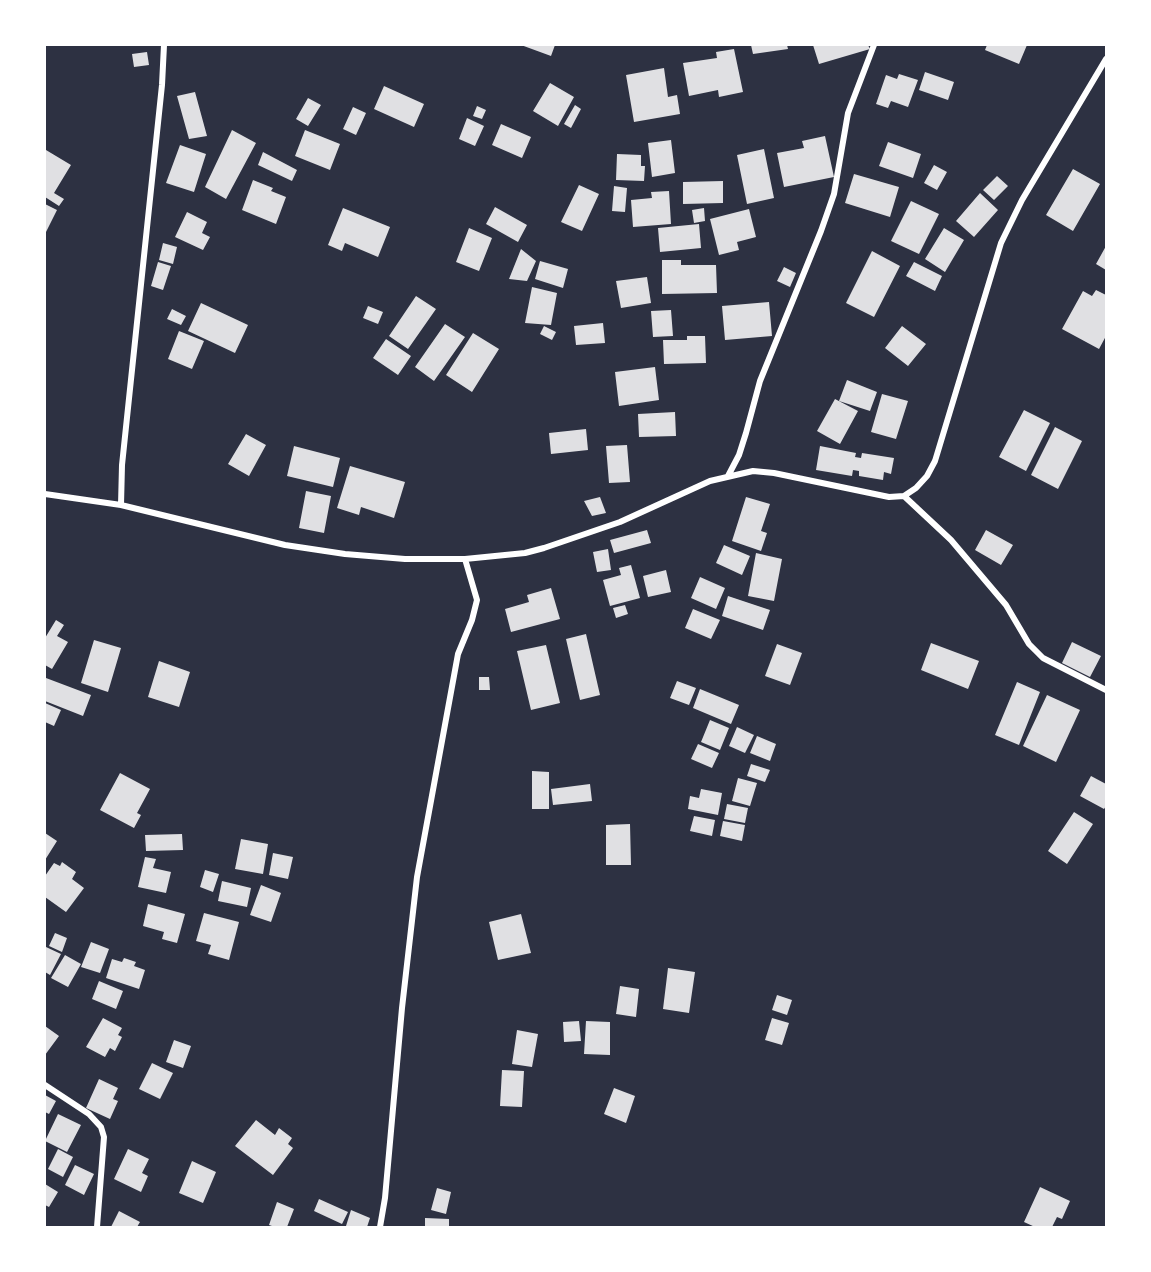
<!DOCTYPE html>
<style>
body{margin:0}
#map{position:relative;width:1151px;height:1272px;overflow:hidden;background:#2d3142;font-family:"Golos Text",sans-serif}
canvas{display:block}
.frame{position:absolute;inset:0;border:46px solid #fff;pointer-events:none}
</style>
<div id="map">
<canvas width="1151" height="1272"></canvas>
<div class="frame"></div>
</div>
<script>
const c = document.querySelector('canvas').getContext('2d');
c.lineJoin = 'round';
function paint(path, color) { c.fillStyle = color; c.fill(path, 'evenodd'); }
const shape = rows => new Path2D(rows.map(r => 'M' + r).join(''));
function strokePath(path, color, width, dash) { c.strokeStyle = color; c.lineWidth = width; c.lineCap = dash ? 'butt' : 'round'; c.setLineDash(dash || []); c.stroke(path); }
paint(shape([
 [521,45,555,45,551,56],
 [751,45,787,45,788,49,753,54],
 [813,45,868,45,870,49,819,64],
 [987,45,1027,45,1019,64,985,50],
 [734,49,743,92,719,97,718,90,689,96,683,63,717,58,716,52],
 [147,52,149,65,134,67,132,54],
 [664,68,668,97,677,95,680,114,634,122,626,75],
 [925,72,954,82,948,100,919,90],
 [899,74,918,80,908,107,891,101,888,108,876,104,886,75,897,79],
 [550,83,574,97,558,126,533,111],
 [384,86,424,104,414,127,374,109],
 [195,92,207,136,189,139,177,96],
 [308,98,321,105,308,126,296,119],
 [575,105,581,109,571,128,564,124],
 [477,106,486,110,482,119,473,116],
 [353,107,366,113,356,135,343,129],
 [467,118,484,126,475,146,459,139],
 [501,124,531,137,522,158,492,145],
 [232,130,256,143,226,199,205,187],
 [305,130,340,144,330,170,295,156],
 [825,136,834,177,784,187,777,153,804,148,802,141],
 [671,140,675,173,652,177,648,143],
 [888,142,921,154,913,178,879,166],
 [180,145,206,154,194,192,166,183],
 [764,149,774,198,747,204,737,155],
 [46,150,71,165,54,193,64,199,59,206,45,197],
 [263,152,297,170,292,181,258,165],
 [617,154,641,155,641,166,645,166,644,181,616,180],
 [934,165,947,172,937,190,924,183],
 [1073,169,1100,184,1073,231,1046,215],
 [854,174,899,187,890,217,845,203],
 [997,176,1008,186,994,200,983,190],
 [253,180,273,188,271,191,286,197,276,224,242,210],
 [723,181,723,203,683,204,683,182],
 [579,185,599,194,582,231,561,222],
 [614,186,627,188,625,212,612,211],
 [669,191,671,224,633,227,631,200,652,198,651,192],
 [980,193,998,210,974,237,956,221],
 [911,201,939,214,919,254,891,241],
 [45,204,57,210,45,234],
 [495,207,527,225,518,242,486,224],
 [343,208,390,227,378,257,345,243,342,251,328,245],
 [704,208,705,221,694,223,692,210],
 [749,209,756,237,737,242,739,250,719,255,710,219],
 [187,212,207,222,202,233,210,237,203,250,175,237],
 [699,224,701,248,660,252,658,228],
 [469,228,492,238,479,271,456,262],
 [944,228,964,240,945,272,925,259],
 [163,243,177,247,173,264,159,260],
 [1106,246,1106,270,1096,264],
 [521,249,536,261,527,281,509,279],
 [872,251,900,266,874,317,846,303],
 [662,260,681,260,681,265,716,265,717,293,662,294],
 [540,261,568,269,563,288,535,279],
 [158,262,171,266,163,290,151,286],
 [914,262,942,276,935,291,906,276],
 [784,267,796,273,790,287,777,281],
 [647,277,651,303,621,308,616,281],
 [532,287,557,293,551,325,525,323],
 [1096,290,1106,295,1106,336,1099,349,1062,329,1083,291,1092,296],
 [416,296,436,309,408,349,389,336],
 [769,302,772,336,725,340,722,306],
 [201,303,248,325,235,353,188,331],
 [368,306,383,312,378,324,363,318],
 [172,309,186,316,181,325,167,319],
 [671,310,673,336,653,337,651,311],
 [603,323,605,343,576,345,574,326],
 [445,324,465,337,434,381,415,367],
 [544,326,556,332,552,340,540,334],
 [902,326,926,344,908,366,885,348],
 [179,331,204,341,192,369,168,359],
 [473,333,499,349,472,392,446,375],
 [687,336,705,336,706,363,664,364,663,340,687,340],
 [386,339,411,356,398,375,373,358],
 [655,367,659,400,619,406,615,372],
 [847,380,877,392,870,411,839,401],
 [882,394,908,401,896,439,871,432],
 [835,399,858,411,840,444,817,431],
 [1024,410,1050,423,1026,471,999,457],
 [675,412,676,436,639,437,638,414],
 [1055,427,1082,441,1058,489,1031,475],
 [586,429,588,450,551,454,549,433],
 [246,434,266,445,249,476,228,464],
 [627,445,630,482,609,483,606,446],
 [294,446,340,458,333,487,287,476],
 [820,446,856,453,855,457,861,458,862,453,894,458,891,474,884,472,883,480,859,476,859,471,853,470,852,476,816,470],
 [350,466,405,482,394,518,361,507,359,515,337,508],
 [306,491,331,496,324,533,299,528],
 [600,497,606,513,592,516,584,501],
 [746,497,770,504,761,531,767,533,761,551,732,541],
 [647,530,651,543,614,553,610,540],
 [986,530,1013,545,1001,565,975,550],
 [724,545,750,556,742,575,716,563],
 [608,549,611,570,597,572,593,552],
 [756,553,782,559,774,601,748,596],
 [631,565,640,598,610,606,603,580,621,575,619,568],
 [666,570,671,592,648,597,643,576],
 [700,577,725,588,716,609,691,598],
 [551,588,560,619,511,632,505,609,529,602,527,595],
 [728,596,770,610,763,630,722,616],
 [625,605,628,614,616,618,613,608],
 [693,609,720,620,711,639,685,628],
 [56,620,64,625,57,636,68,642,52,669,45,665,45,638],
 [586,634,600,695,580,700,566,639],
 [94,640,121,648,108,692,81,683],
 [1072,642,1101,656,1090,677,1062,663],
 [931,643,979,661,968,689,921,670],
 [777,644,802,653,790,685,765,676],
 [546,645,560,703,531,710,517,651],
 [159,661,190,672,179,707,148,697],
 [479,677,489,677,490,690,479,690],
 [46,678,91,695,83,716,45,701],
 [677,681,696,688,689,705,670,698],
 [1017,682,1040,692,1019,745,995,735],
 [700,689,739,705,731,724,693,708],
 [1047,695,1080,710,1056,762,1023,746],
 [45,703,61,710,54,726,45,722],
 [710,720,729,728,720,750,701,742],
 [737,727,754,735,745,753,729,746],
 [757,736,776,744,770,761,750,753],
 [698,744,719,753,712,768,691,759],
 [751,764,770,770,765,782,747,776],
 [532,771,549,772,549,809,532,809],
 [120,773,150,789,137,813,141,815,134,828,100,810],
 [1091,776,1106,784,1106,806,1104,809,1080,796],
 [738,778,757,783,750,806,732,801],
 [590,784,592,801,553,805,551,789],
 [701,789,722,793,718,815,688,809,690,796,699,798],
 [727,804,748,808,745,823,724,819],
 [1074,812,1093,824,1067,864,1048,851],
 [694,816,715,820,712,836,690,831],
 [723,821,745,825,742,841,720,836],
 [630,824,631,865,606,865,606,825],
 [45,833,57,841,45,860],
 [182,834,183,850,146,851,145,835],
 [241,839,268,844,263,874,235,869],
 [273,853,293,857,288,879,269,875],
 [145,857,156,859,153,868,171,872,166,893,138,887],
 [62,862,76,872,72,879,84,888,66,912,45,897,45,876,54,863,60,866],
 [205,870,219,874,213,892,200,887],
 [222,881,251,888,247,907,218,901],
 [261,885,281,893,271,922,250,915],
 [148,904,185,914,177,943,162,939,164,932,143,926],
 [204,913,239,922,229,960,208,954,211,945,196,941],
 [521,914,531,953,498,960,489,922],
 [55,933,67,938,62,952,49,946],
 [91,942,109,949,100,973,81,967],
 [46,947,61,954,50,975,45,972],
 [65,955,81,964,68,987,51,978],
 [124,958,136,962,134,966,145,970,139,989,106,978,112,959,122,962],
 [668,968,695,972,689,1013,663,1009],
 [99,981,123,991,116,1009,92,999],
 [620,986,639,989,636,1017,616,1014],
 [777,995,792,1000,787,1015,772,1010],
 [103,1018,122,1028,118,1035,122,1037,115,1051,110,1048,105,1057,86,1047],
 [772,1018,789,1023,782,1045,765,1040],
 [579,1021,581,1041,564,1042,563,1022],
 [586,1021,610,1022,610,1055,584,1054],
 [45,1026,59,1036,45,1055],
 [517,1030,538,1034,532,1067,512,1064],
 [174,1040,191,1046,183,1068,166,1062],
 [152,1063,173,1073,160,1099,139,1089],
 [502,1070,524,1071,522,1107,500,1106],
 [99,1079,118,1088,113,1099,118,1101,110,1119,86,1108],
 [614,1088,635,1096,626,1123,604,1114],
 [45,1095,56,1101,49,1114,45,1112],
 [58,1114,81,1125,67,1152,45,1141],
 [256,1120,275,1135,279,1128,292,1138,288,1144,293,1148,273,1175,235,1146],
 [58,1149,73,1157,63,1177,48,1169],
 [128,1149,149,1159,142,1173,148,1176,141,1192,114,1179],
 [192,1161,216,1172,203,1203,179,1193],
 [75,1165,94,1174,84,1195,65,1185],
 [45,1184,58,1192,49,1207,45,1205],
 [1040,1187,1070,1201,1062,1219,1057,1217,1052,1227,1035,1227,1024,1222],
 [437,1188,451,1192,446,1214,431,1210],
 [319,1199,348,1212,342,1224,314,1211],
 [277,1202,294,1209,287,1227,275,1227,269,1225],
 [351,1210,370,1218,367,1227,346,1226],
 [119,1211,140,1222,137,1227,111,1227],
 [425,1218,449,1219,449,1227,425,1227]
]), '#e0e0e3');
strokePath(shape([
 [728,476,739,455,746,433,760,381,821,231,834,194,848,113,874,45],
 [45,494,121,505,285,545,345,554,405,559,465,559,525,553,544,548,620,522,710,481,753,471,774,473,889,497,904,496,916,488,927,476,935,461,1001,243,1022,200,1106,59],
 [904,496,951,540,1006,605,1029,644,1043,658,1106,690],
 [121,505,122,465,162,85,164,45],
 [45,1085,89,1114,101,1127,104,1137,97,1227],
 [380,1227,385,1198,402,1008,417,877,458,654,472,620,477,600,465,559]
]), '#fff', 6);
</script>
